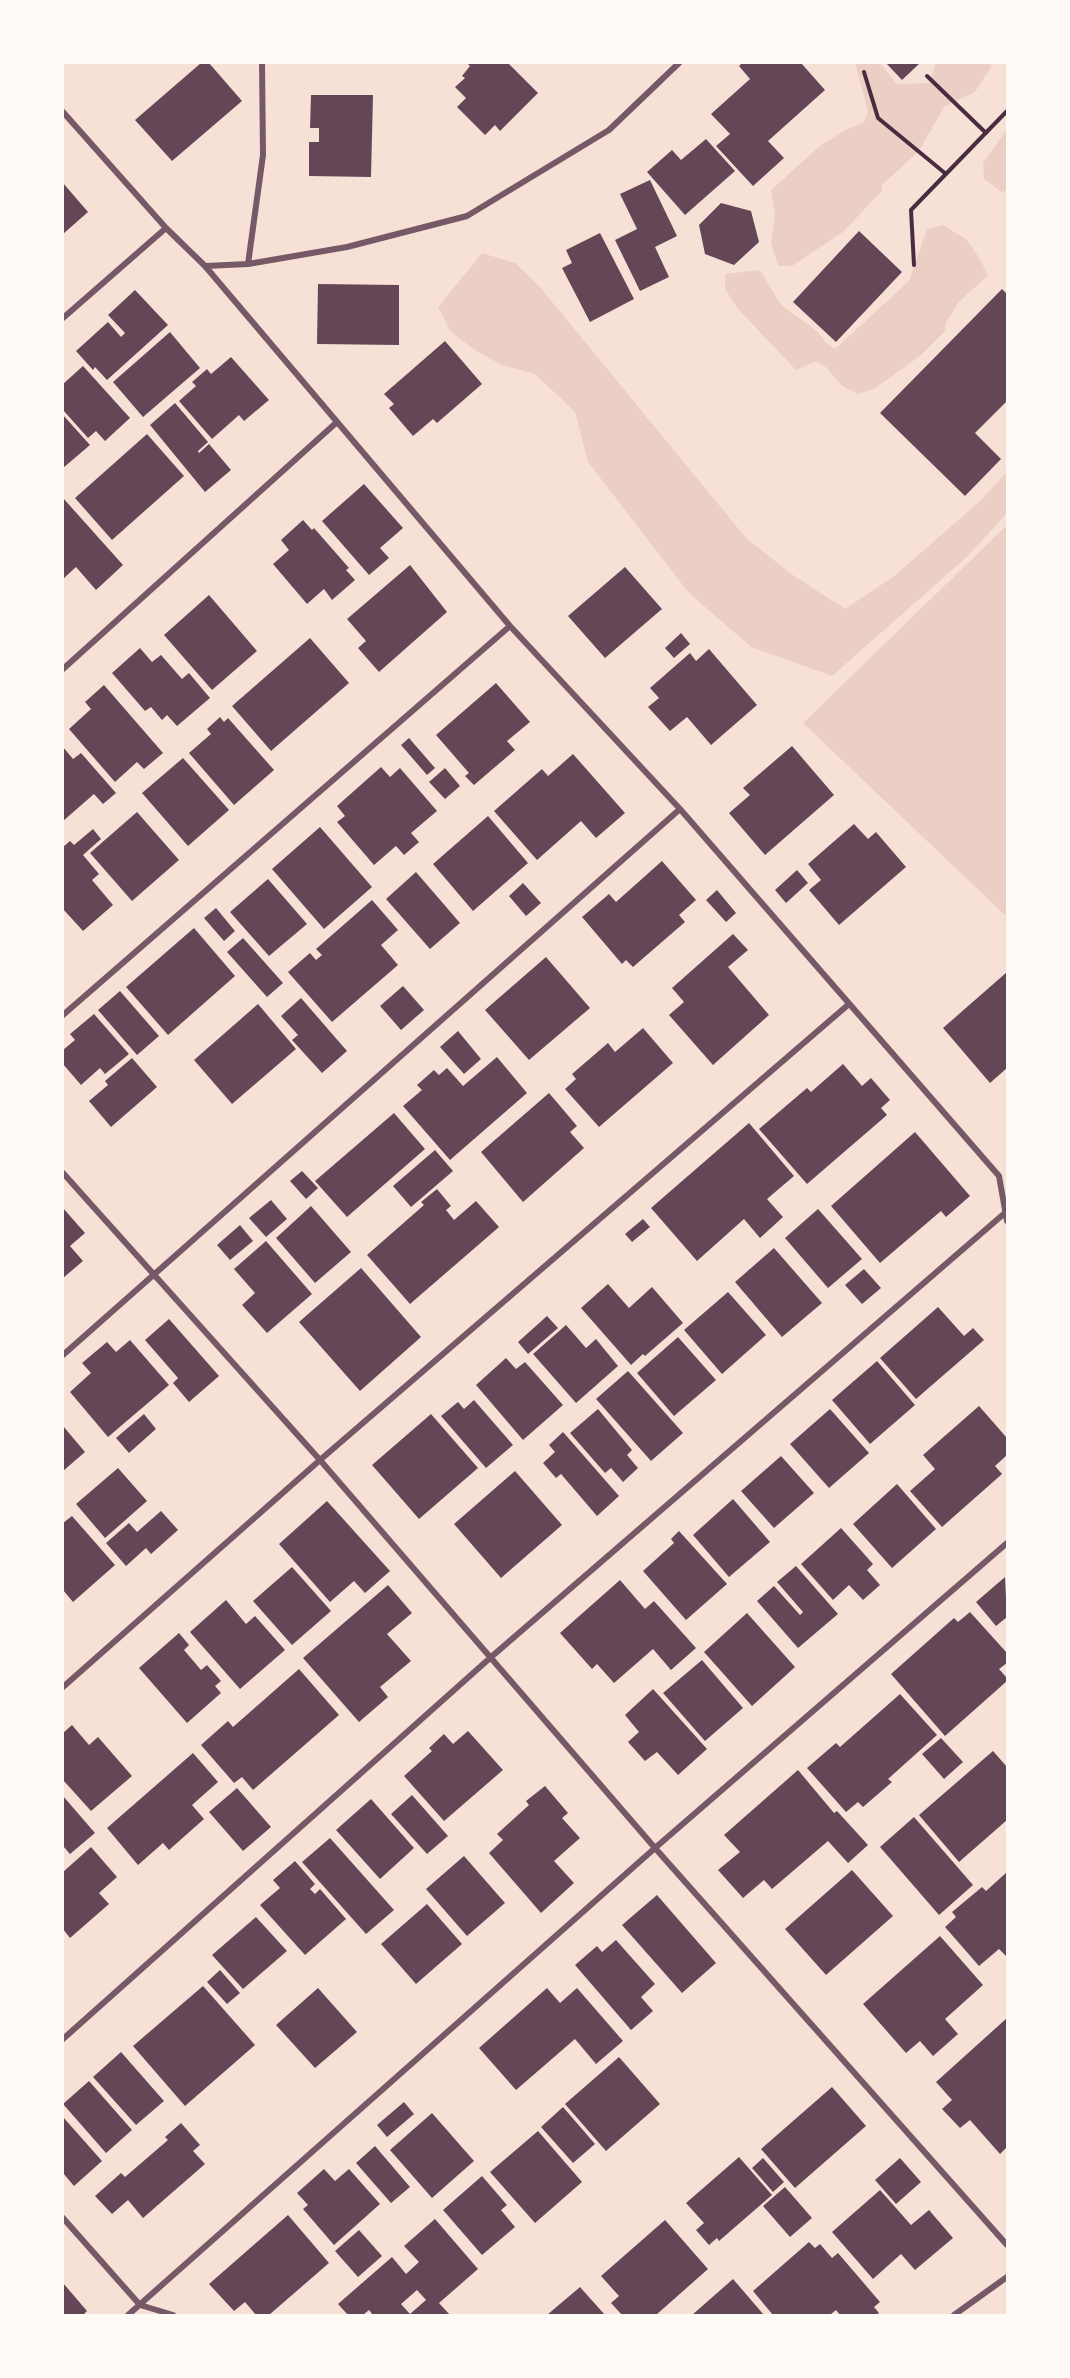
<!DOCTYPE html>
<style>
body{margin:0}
#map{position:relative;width:1070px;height:2378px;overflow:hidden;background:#f7e1d7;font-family:Cabin,sans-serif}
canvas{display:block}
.frame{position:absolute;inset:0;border:64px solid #fffaf5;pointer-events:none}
</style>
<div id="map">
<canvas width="1070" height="2378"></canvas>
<div class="frame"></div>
</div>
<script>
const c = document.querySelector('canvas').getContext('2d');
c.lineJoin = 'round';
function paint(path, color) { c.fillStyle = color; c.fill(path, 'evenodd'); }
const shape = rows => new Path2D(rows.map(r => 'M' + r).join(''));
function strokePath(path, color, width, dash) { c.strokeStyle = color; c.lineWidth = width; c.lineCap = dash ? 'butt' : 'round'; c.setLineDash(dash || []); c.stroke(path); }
paint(shape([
 [855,63,880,63,897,84,929,83,936,63,989,63,992,66,975,92,944,107,919,151,882,185,882,191,843,232,792,266,778,266,771,243,775,215,771,190,821,145,844,131,864,122,868,111],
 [1007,129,1007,191,1002,192,984,179,983,163],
 [943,225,966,239,980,259,988,275,958,303,946,323,945,331,920,356,874,389,858,394,842,386,827,368,816,361,796,370,738,309,725,289,725,274,760,270,781,305,817,331,826,343,835,349,909,281,927,229],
 [482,253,515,263,540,287,746,538,790,573,845,609,893,577,978,503,1007,472,1007,513,968,556,832,676,751,647,688,592,588,462,575,412,535,374,502,365,476,351,450,331,438,307],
 [1007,525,1007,917,803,723]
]), '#ebcfc5');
paint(shape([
 [201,63,209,63,242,101,172,161,135,120],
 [467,63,508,63,538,93,500,131,495,125,485,135,457,107,466,98,455,87,465,78,462,76,470,66],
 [742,63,801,63,825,90,768,141,784,158,753,186,716,146,730,134,711,114,750,79,739,66],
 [886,63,920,63,902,80],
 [311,95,373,95,371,177,309,176,309,142,319,142,319,128,310,128],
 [706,139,735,171,685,215,647,172,672,150,681,160],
 [650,180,677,236,655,247,669,277,640,291,615,240,637,229,620,194],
 [63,183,88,212,63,234],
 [721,203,751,211,759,242,734,265,705,254,699,225],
 [859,231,902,272,836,342,793,302],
 [600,233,634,299,590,322,562,268,572,263,566,250],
 [318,284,399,285,399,345,317,344],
 [1002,289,1007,294,1007,401,975,433,1001,459,965,496,880,413],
 [135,290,168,325,107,380,95,367,93,370,76,351,108,322,121,337,125,333,108,315],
 [170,332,200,368,143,417,113,382],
 [445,341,482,384,437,423,433,419,413,436,389,408,394,404,384,394],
 [231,357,269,400,244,421,239,415,212,439,179,401,196,386,192,382,207,369,211,374],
 [83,366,130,418,105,441,96,431,88,438,63,410,63,384],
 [175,403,208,442,198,451,199,453,209,444,231,470,205,492,150,425],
 [63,415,90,445,63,468],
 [147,434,184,476,112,540,75,498],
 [364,484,403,528,380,548,389,558,369,575,322,521],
 [63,498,123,565,96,590,76,567,63,579],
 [303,520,312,530,314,528,349,568,346,570,355,580,332,600,324,589,307,604,273,564,289,550,281,540],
 [410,565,447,612,379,672,358,648,366,641,347,619],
 [625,567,662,609,605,658,568,616],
 [209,595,257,651,212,690,164,635],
 [681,633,690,644,674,658,665,648],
 [310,638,349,683,271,751,232,706],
 [140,648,152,662,161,655,182,679,189,673,210,698,177,726,167,715,162,720,151,707,145,711,112,673],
 [709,649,757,705,711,745,687,717,670,731,648,707,659,698,650,688,690,653,696,661],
 [496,683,530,722,507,741,515,750,474,785,465,776,469,773,436,735],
 [104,685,163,753,144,769,137,762,115,782,69,729,91,709,85,702],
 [220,717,224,722,228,718,274,770,234,805,189,753,211,734,207,729],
 [409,738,435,768,427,775,401,745],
 [792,746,834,795,765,855,729,813,750,795,743,788],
 [63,747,73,759,81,753,116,793,103,804,94,794,63,821],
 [573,754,625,813,596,838,581,821,537,860,494,811,542,769,548,776],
 [183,758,229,810,188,846,142,793],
 [381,767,390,777,400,768,437,811,411,833,419,842,404,855,396,846,374,865,337,822,345,816,337,806],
 [445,768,460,786,445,799,429,782],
 [137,812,179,860,132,901,90,853],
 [488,816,528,863,473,911,433,864],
 [854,824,868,839,876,832,906,867,839,925,809,890,821,880,808,864],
 [320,827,372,887,324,929,272,869],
 [93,829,101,839,83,855,99,874,92,880,113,905,83,931,63,909,63,847,70,841,74,845],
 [662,861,696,900,679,915,685,922,633,967,626,960,622,964,582,917,609,894,616,902],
 [797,870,808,883,786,903,775,890],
 [416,872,460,923,430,949,386,899],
 [268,879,307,924,269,956,230,912],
 [523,883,541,903,526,916,509,896],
 [717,890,736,913,726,922,706,900],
 [372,900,398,930,381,945,398,965,332,1022,288,972,310,953,316,960,322,955,316,949],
 [216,908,235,931,224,941,204,918],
 [194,928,235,976,168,1035,126,987],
 [733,934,748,950,728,967,769,1015,713,1065,669,1015,684,1002,672,988],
 [243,938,283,983,267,997,227,952],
 [546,957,590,1008,529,1060,485,1010],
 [1007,972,1007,1068,990,1083,943,1028],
 [403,986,424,1010,401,1030,380,1006],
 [120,991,159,1036,137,1055,98,1010],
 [301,998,347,1051,322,1073,292,1040,298,1035,281,1016],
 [258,1004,296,1049,232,1104,194,1060],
 [94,1014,129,1054,105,1074,100,1068,81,1085,63,1064,63,1050,75,1040,70,1034],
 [643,1028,673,1063,599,1127,565,1089,576,1079,572,1074,608,1043,615,1052],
 [458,1031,481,1059,464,1074,440,1047],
 [497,1057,527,1093,450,1160,403,1106,422,1090,417,1085,434,1070,439,1075,447,1068,463,1086],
 [132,1058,157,1087,111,1127,89,1101,108,1085,105,1081],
 [843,1064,862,1086,871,1078,890,1100,881,1108,887,1115,807,1184,759,1129,807,1088,811,1092],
 [549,1093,577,1126,570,1132,584,1148,523,1202,481,1152],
 [394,1113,425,1149,347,1217,315,1181],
 [749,1123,794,1176,767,1199,783,1217,760,1238,744,1219,697,1261,651,1208],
 [915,1132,970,1196,946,1217,941,1211,880,1263,831,1206],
 [435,1150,453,1171,411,1207,393,1186],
 [302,1171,318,1188,306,1199,290,1181],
 [437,1189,451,1206,446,1210,454,1220,476,1201,499,1227,410,1304,367,1255,424,1205,421,1202],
 [271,1200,287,1219,266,1237,249,1218],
 [311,1206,351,1252,315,1283,276,1238],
 [63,1208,85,1233,70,1246,83,1261,63,1278],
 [818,1209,862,1259,828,1288,785,1238],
 [643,1219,650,1227,632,1242,625,1234],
 [240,1225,253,1241,230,1260,217,1245],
 [266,1241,312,1294,267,1333,242,1305,255,1293,234,1269],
 [774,1248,822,1303,782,1337,735,1282],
 [361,1268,421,1337,360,1391,299,1322],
 [864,1269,881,1288,862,1304,845,1285],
 [608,1284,629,1308,652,1287,683,1323,645,1356,643,1354,631,1365,581,1308],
 [728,1292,766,1335,722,1374,684,1330],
 [938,1307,964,1336,973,1328,984,1340,916,1399,880,1358],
 [547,1316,558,1328,528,1354,518,1342],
 [169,1319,219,1376,189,1402,173,1383,178,1378,145,1340],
 [566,1325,586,1348,596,1339,618,1366,576,1403,533,1354],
 [678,1337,716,1380,674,1416,637,1373],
 [130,1340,169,1385,108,1437,70,1392,91,1373,82,1363,107,1342,116,1352],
 [506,1358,516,1369,525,1362,563,1405,523,1440,476,1385],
 [877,1361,915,1405,870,1444,832,1400],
 [628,1371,683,1433,651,1461,596,1399],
 [474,1400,513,1445,486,1468,441,1416,458,1402,464,1409],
 [979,1406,1007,1438,1007,1455,995,1466,1002,1474,942,1527,910,1491,935,1469,923,1455],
 [598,1409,632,1450,627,1455,638,1468,623,1482,611,1468,605,1473,570,1433],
 [830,1409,869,1453,829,1488,790,1444],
 [144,1414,156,1429,129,1453,116,1438],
 [431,1414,478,1468,419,1519,372,1465],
 [63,1426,85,1452,63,1471],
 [563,1432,619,1496,597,1516,561,1474,556,1478,543,1463,555,1452,549,1445],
 [781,1456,814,1493,774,1528,741,1491],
 [118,1468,147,1501,105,1538,76,1504],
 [515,1471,562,1525,501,1578,454,1524],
 [897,1484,936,1529,892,1568,853,1524],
 [733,1499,770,1542,729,1577,693,1535],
 [327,1501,390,1571,365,1593,354,1581,330,1602,279,1544],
 [161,1511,178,1530,151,1554,146,1548,126,1566,106,1543,129,1523,137,1532],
 [72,1516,115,1565,73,1602,63,1590,63,1523],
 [841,1528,873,1564,867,1570,880,1585,863,1600,849,1585,833,1600,801,1564],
 [679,1531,727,1584,686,1620,643,1571,674,1543,671,1539],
 [796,1566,838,1614,798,1648,757,1601,774,1586,800,1615,803,1612,777,1582],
 [292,1567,331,1611,292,1645,253,1601],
 [1005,1577,1007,1617,996,1626,976,1602],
 [620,1580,645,1609,654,1601,696,1648,671,1670,653,1649,614,1683,597,1664,592,1669,560,1633],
 [388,1585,412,1613,387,1634,411,1661,380,1687,388,1697,359,1722,303,1658],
 [226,1600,246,1624,255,1616,285,1650,240,1689,190,1632],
 [970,1612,1007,1653,1007,1663,999,1669,1007,1678,1007,1681,945,1736,891,1674,954,1618,958,1622],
 [747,1613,795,1667,752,1706,704,1652],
 [179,1633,189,1645,184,1650,201,1670,207,1665,221,1681,215,1686,221,1693,187,1723,139,1668],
 [702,1660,743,1708,705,1741,663,1693],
 [299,1669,339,1715,253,1790,242,1777,234,1783,201,1745,228,1721,233,1727],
 [653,1689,707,1749,678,1775,657,1752,645,1761,628,1742,639,1732,625,1715],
 [900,1694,937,1735,888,1779,892,1782,863,1807,858,1802,846,1812,807,1768,836,1743,840,1747],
 [72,1725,89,1745,98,1737,132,1776,91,1811,63,1780,63,1733],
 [468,1731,503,1770,444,1821,404,1776,432,1751,429,1748,444,1734,453,1744],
 [941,1738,963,1762,944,1779,922,1754],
 [993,1751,1007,1767,1007,1820,959,1862,919,1815],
 [193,1753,218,1782,192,1805,204,1819,169,1850,163,1843,138,1865,107,1828],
 [798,1770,834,1813,837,1811,868,1845,848,1863,828,1841,772,1889,764,1880,743,1898,718,1870,740,1852,724,1835],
 [545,1786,568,1813,562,1818,580,1838,554,1861,574,1883,541,1913,489,1853,503,1840,497,1834,529,1805,526,1801],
 [237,1788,271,1827,243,1851,209,1812],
 [412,1795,448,1836,427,1854,391,1814],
 [63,1796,95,1833,70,1854,63,1846],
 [371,1799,414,1848,380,1879,336,1830],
 [914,1817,973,1885,939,1915,880,1847],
 [330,1838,394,1910,366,1934,302,1862],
 [91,1847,117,1877,99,1893,109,1904,70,1938,63,1929,63,1872],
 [464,1856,505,1903,467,1936,426,1889],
 [295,1861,315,1884,310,1889,315,1894,320,1889,346,1919,305,1955,260,1905,280,1888,273,1880],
 [852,1870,893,1916,826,1975,785,1929],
 [1007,1872,1007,1957,999,1949,979,1966,945,1927,956,1917,952,1912,982,1887,986,1891],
 [657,1895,716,1963,682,1993,622,1925],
 [427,1904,462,1944,416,1984,381,1944],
 [256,1917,287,1951,243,1989,212,1955],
 [940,1936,983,1985,945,2019,958,2034,933,2056,920,2041,906,2053,863,2004],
 [616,1940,655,1984,641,1997,653,2011,631,2030,575,1965,597,1946,602,1952],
 [220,1970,240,1993,227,2004,207,1982],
 [203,1986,255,2045,185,2106,133,2046],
 [318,1988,357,2032,315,2068,276,2025],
 [547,1988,560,2003,577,1988,623,2041,596,2064,575,2039,516,2090,479,2048],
 [1007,2018,1007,2147,1000,2154,970,2120,960,2128,942,2109,952,2100,936,2082],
 [121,2052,164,2101,136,2125,93,2077],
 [619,2057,660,2104,606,2151,565,2104],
 [89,2081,132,2130,106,2153,63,2104],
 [832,2087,866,2126,795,2188,761,2149],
 [404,2102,414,2114,387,2137,377,2125],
 [563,2107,595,2144,573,2163,541,2127],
 [432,2113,474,2161,432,2198,390,2150],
 [63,2117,102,2161,74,2186,63,2173],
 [181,2123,200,2145,193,2151,205,2164,143,2218,128,2200,112,2214,95,2196,121,2173,125,2177,168,2140,165,2137],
 [538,2131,582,2182,535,2223,490,2172],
 [375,2146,410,2187,391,2203,356,2163],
 [739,2157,772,2195,719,2241,717,2238,709,2245,696,2230,704,2223,686,2203],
 [763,2158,784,2182,773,2192,752,2168],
 [900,2158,921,2182,896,2204,875,2180],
 [324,2169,335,2181,349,2169,380,2204,334,2245,303,2209,308,2205,297,2193],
 [482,2176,507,2205,501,2210,515,2227,482,2255,443,2210],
 [785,2187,812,2218,790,2237,763,2206],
 [880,2190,911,2225,929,2210,953,2238,915,2270,901,2254,873,2279,832,2232],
 [288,2215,329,2263,269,2315,256,2315,245,2302,234,2311,209,2284],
 [435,2219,478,2269,439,2303,450,2315,373,2315,369,2310,363,2315,348,2315,338,2304,392,2257,406,2274,419,2262,404,2246],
 [417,2290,426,2300,410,2314,401,2304],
 [665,2220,708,2269,656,2315,622,2315,611,2303,619,2296,601,2276],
 [359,2230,382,2256,358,2277,335,2251],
 [809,2242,815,2248,820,2244,832,2258,838,2253,880,2302,874,2307,879,2313,876,2315,840,2315,836,2310,830,2315,773,2315,753,2291],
 [733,2279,764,2315,692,2315],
 [63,2283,87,2311,83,2315,63,2315],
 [580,2287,605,2315,547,2315]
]), '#644757');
strokePath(shape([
 [864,72,878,118,946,174],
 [927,76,986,133],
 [914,265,911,210,1007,111]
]), '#4a2c40', 4);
strokePath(shape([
 [63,112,166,228,205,266,510,626,680,809,999,1176,1007,1221],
 [248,264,263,155,262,63],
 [205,266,248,264,347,247,467,216,609,130,679,63],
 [63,318,166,228],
 [63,669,337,422],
 [63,1015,510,626],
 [63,1173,320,1460,655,1848,1007,2245],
 [63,1355,680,809],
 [63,1687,320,1460,849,1004],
 [63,2039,490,1658,1006,1212],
 [63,2218,140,2305,173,2315],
 [128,2315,655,1848,1007,1543],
 [954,2315,1007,2277]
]), '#755966', 6);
</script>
